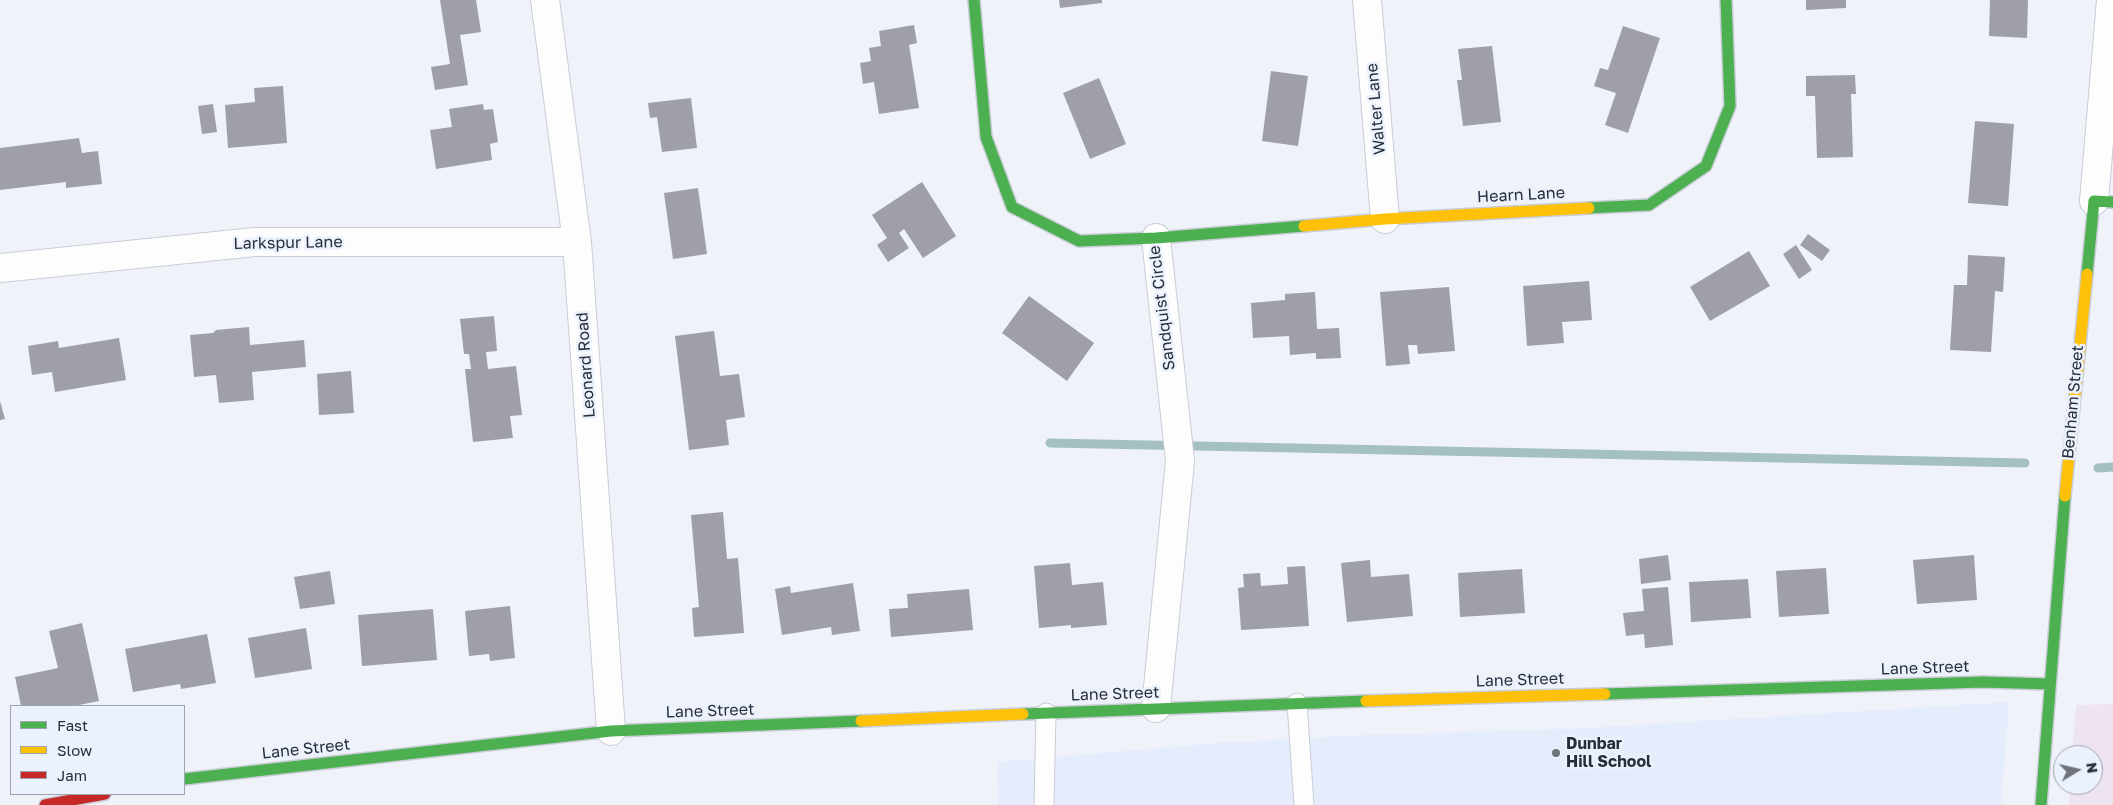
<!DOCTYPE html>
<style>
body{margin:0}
#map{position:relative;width:2113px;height:805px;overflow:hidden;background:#eff2f9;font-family:"Golos Text",sans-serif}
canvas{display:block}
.legend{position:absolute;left:10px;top:705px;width:175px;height:90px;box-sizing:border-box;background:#ebf1fd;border:1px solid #9da3af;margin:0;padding:6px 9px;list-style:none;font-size:15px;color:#282e39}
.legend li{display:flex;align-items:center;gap:10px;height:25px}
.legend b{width:25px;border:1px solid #9da3af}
.north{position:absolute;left:2053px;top:745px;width:50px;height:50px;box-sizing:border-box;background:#ebf1fd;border:1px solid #9da3af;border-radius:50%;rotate:81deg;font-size:14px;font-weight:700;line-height:20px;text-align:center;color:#282e39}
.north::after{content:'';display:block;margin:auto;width:18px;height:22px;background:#6e737c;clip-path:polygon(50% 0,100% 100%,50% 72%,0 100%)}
</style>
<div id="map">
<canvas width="2113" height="805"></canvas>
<ul class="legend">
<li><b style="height:6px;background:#4caf50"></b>Fast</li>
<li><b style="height:6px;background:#ffc107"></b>Slow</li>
<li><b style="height:6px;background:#c62828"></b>Jam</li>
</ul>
<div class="north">N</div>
</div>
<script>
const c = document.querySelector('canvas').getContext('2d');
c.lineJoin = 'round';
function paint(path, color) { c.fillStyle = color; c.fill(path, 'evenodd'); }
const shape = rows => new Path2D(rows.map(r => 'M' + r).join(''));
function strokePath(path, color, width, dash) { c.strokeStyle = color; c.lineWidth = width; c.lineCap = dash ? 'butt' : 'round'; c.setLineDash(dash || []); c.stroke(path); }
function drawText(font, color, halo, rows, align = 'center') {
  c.font = font + ' "Golos Text",sans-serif'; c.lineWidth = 5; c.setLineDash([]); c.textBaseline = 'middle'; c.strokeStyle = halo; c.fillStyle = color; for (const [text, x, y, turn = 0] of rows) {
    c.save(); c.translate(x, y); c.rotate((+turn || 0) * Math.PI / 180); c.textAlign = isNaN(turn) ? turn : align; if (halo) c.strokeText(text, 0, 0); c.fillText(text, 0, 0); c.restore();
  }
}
paint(shape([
 [2009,702,2001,805,998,805,997,762,1218,743,1364,735,1588,728]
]), '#e5ecfc');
paint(shape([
 [2113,704,2113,805,2069,805,2070,785,2093,785,2093,755,2072,755,2076,705]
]), '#eee4f0');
strokePath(shape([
 [1050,443,2025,463],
 [2098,468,2113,467]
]), '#a5c0c1', 9);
paint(shape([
 [440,0,476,0,481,32,460,35,468,85,435,90,431,67,450,64],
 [1059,0,1102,0,1102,3,1060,8],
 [1806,0,1846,0,1846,8,1806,10],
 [1990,0,2028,0,2027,38,1989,36],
 [914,25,917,43,909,45,919,108,879,114,874,82,863,84,860,63,871,61,869,48,881,46,879,31],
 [1623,26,1660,38,1628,133,1605,125,1616,93,1594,86,1600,68,1608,70],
 [1492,46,1501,122,1463,126,1457,80,1462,80,1458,49],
 [1271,71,1308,76,1298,146,1262,141],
 [1855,75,1856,94,1851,94,1853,157,1817,158,1815,96,1806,96,1806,76],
 [1099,78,1126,144,1090,159,1063,93],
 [283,86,287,143,228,148,225,105,255,102,254,88],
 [691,98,697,148,662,152,657,117,650,118,648,103],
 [213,104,217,132,202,134,198,106],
 [483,104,484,110,493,109,498,142,490,144,492,160,436,169,430,130,452,127,449,109],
 [1975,121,2014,124,2008,206,1968,203],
 [79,138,82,153,98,151,102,184,66,188,66,182,0,190,0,148],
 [922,182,956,236,923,258,904,229,899,233,909,248,888,262,877,245,887,238,872,215],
 [698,188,707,254,673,259,664,193],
 [1808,234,1830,250,1822,261,1800,245],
 [1796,245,1812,270,1799,279,1783,254],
 [1749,251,1770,286,1710,321,1690,287],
 [1968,255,2005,257,2003,292,1995,291,1991,352,1950,350,1954,285,1967,285],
 [1589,281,1592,320,1562,322,1564,343,1527,346,1523,286],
 [1449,287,1455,351,1418,354,1417,345,1408,345,1410,364,1386,366,1380,292],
 [1315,292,1317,329,1339,328,1341,358,1316,359,1316,353,1290,355,1289,336,1253,338,1251,303,1285,300,1285,294],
 [1029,296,1094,343,1067,381,1002,333],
 [494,316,497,351,486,352,488,369,516,366,522,415,510,416,513,438,473,442,465,369,471,369,469,354,464,354,460,319],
 [249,327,250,345,304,340,306,367,252,372,254,400,219,403,216,375,194,377,190,335,213,333,216,330],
 [714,331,720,376,739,374,745,417,726,420,729,445,689,450,675,336],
 [119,338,126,380,55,392,52,372,32,375,28,346,58,341,59,348],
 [351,371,354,413,319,415,317,374],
 [0,401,5,419,0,420],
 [723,512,727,559,738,558,744,633,694,637,692,608,699,607,691,515],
 [1668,555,1671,580,1641,584,1639,559],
 [1974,555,1977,600,1917,604,1913,560],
 [1370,560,1371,577,1409,574,1413,616,1347,622,1341,563],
 [1070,563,1072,585,1103,582,1107,625,1071,628,1071,625,1039,628,1034,566],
 [1305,566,1309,626,1241,630,1238,588,1244,587,1243,574,1260,573,1261,586,1288,584,1287,567],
 [1826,568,1829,614,1779,617,1776,571],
 [1522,569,1525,613,1460,617,1458,573],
 [330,571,335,604,300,609,294,577],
 [1748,579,1751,618,1691,622,1689,582],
 [853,583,860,631,832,635,831,627,782,635,775,589,790,586,791,593],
 [1668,587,1673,645,1645,648,1644,634,1626,636,1623,613,1644,611,1642,589],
 [969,589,973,630,891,637,889,609,908,608,907,594],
 [510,606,515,658,490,661,489,654,469,656,465,611],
 [433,609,437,660,362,666,358,615],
 [82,623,99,701,74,706,21,706,15,677,58,668,49,631],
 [306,628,312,669,255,678,248,638],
 [207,634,216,683,181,689,180,684,133,692,125,649]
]), '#9f9fa7');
const lane = shape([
 [1297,703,1304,805],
 [1044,805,1046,713]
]);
const street = shape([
 [545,0,577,242,611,731],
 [1367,0,1385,219],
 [2094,201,2111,0],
 [1156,238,1180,461,1156,708],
 [0,268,255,242,577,242]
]);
const fast = shape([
 [974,0,986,137,1012,207,1079,241,1156,238,1304,226],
 [1589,208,1649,205,1706,166,1730,106,1726,0],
 [2087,274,2094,201,2113,202],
 [1605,694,1983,682,2050,684],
 [1023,714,1366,701],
 [184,779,611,731,861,721],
 [2041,805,2065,496]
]);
const slow = shape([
 [1304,226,1385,219,1589,208],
 [2065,496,2087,274],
 [1366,701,1605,694],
 [861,721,1023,714]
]);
const jam = shape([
 [45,805,105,794]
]);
strokePath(lane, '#c9cdd6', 21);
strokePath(street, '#c9cdd6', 30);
strokePath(fast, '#c9cdd6', 14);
strokePath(slow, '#c9cdd6', 14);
strokePath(jam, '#c9cdd6', 14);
strokePath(lane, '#fdfdfe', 19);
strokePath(street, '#fdfdfe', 28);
strokePath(fast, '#4caf50', 11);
strokePath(slow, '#ffc107', 11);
strokePath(jam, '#c62828', 11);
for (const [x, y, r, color] of [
 [1556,753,5,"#6e737c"]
]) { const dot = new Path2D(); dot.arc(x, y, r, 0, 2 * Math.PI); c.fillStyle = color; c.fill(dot); strokePath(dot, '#ebf1fd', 2); }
drawText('16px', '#282e39', '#ebf1fd', [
 ["Walter Lane",1376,109,-95],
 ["Hearn Lane",1521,195,-3],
 ["Larkspur Lane",288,243,-1],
 ["Sandquist Circle",1162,308,-97],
 ["Leonard Road",586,365,-94],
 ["Benham Street",2073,402,-85],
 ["Lane Street",1925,668,-2],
 ["Lane Street",1520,680,-2],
 ["Lane Street",1115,694,-2],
 ["Lane Street",710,711,-2],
 ["Lane Street",306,749,-6]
]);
drawText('bold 16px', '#282e39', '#ebf1fd', [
 ["Dunbar",1566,744],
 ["Hill School",1566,762]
], 'left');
</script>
